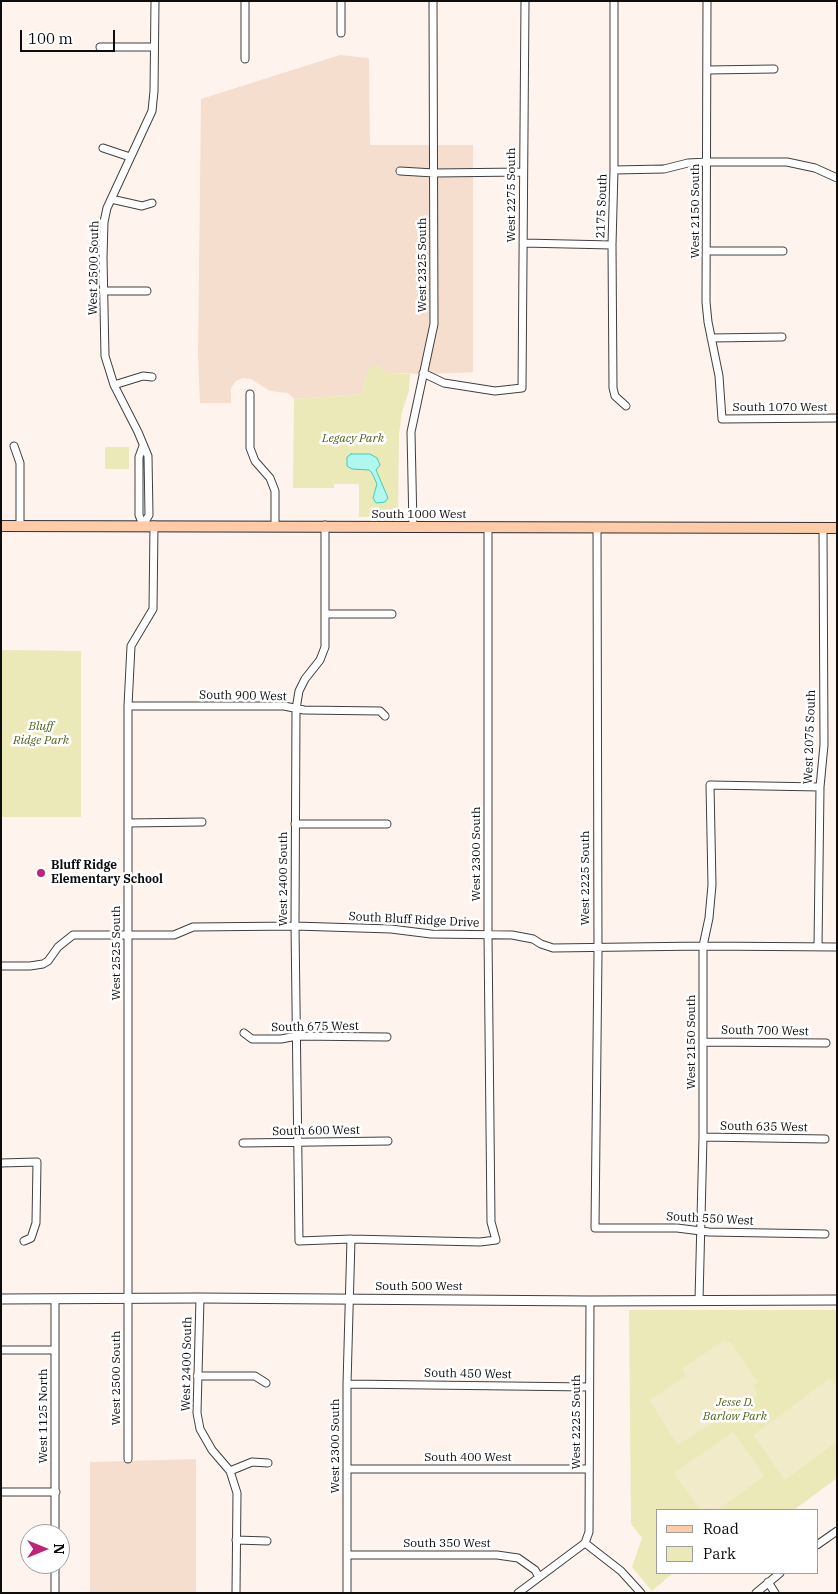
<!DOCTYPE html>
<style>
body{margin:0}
#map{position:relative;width:838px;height:1594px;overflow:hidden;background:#fff3ed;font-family:"IBM Plex Serif",serif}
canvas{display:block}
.frame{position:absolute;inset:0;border:2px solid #0d0d0d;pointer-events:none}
.legend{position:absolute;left:656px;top:1509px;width:162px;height:65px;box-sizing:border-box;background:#fff;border:1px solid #9e9e9e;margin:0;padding:6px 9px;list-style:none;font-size:15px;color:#0d0d0d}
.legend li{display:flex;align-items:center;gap:10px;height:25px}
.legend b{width:25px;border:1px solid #9e9e9e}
.north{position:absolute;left:20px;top:1524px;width:50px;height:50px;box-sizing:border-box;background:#fff;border:1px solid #9e9e9e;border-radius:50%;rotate:90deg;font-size:14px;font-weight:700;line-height:20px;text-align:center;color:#0d0d0d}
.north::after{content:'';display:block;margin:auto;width:18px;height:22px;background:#bf2377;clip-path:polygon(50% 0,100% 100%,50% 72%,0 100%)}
.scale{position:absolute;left:20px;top:30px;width:95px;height:22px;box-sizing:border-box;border:2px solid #0d0d0d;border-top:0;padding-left:6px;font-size:15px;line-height:18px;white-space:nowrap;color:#0d0d0d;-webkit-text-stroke:4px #fff;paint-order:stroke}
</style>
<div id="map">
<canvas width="838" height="1594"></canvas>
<div class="frame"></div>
<ul class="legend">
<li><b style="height:6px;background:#ffcba8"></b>Road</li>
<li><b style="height:14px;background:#eae9b7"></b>Park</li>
</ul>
<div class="north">N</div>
<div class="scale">100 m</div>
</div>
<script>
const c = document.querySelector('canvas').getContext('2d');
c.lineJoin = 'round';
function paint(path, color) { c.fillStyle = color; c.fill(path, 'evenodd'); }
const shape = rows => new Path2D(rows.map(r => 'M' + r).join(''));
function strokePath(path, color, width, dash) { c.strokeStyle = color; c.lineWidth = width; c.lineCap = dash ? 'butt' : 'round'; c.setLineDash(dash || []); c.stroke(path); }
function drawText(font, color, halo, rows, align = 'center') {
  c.font = font + ' "IBM Plex Serif",serif'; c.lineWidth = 5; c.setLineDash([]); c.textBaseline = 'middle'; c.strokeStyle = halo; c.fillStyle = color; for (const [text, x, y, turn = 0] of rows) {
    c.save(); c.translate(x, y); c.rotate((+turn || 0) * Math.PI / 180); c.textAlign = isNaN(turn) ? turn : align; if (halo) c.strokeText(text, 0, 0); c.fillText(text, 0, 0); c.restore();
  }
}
paint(shape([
 [340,55,369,58,370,145,473,145,473,372,431,374,389,373,374,365,366,375,363,394,294,399,288,393,270,391,251,379,243,378,236,381,231,388,231,403,200,403,198,357,201,99],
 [196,1459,196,1593,90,1593,90,1462]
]), '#f5decd');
paint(shape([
 [374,365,389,373,410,374,409,391,402,412,399,434,398,516,359,517,359,484,334,484,334,488,293,488,294,399,363,394,366,375,369,368],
 [105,447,129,447,129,469,105,469],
 [1,650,81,651,81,817,1,817],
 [629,1310,837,1310,837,1478,794,1510,657,1510,657,1573,673,1573,652,1591,632,1567,642,1538,631,1524]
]), '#eae9b7');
paint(shape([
 [723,1341,730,1342,757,1381,754,1387,758,1394,678,1445,649,1400,685,1377,683,1368],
 [830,1378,837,1388,837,1442,785,1480,753,1435],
 [733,1432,765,1476,717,1510,700,1510,674,1473]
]), '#f1ebc9');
const water = shape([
 [351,454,370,454,377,458,380,465,376,470,388,498,385,502,376,503,373,498,377,484,372,473,369,470,352,469,347,466,347,457,351,454]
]);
paint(water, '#b2f7ef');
strokePath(water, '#38cfc1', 1);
const minor = shape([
 [245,1,245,59],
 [341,1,341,33],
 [614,1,614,170,612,245,613,388,615,396,626,406],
 [707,1,706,302,708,322,719,376,722,419,837,418],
 [100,47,153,47],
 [708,70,774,69],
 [103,148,130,157],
 [614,170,664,169,688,163,707,162,787,162,815,168,837,178],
 [400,171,434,173,523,172],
 [111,199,142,206,152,203],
 [523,243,612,245],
 [707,251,783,251],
 [103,291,147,291],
 [711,338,782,337],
 [423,373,444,383,495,391,522,388,525,1],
 [114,385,143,376,152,377],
 [250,394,250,448,255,461,270,478,275,491,275,525],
 [14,446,20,463,20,525],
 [143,446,139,457,139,515,143,525],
 [143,525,149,515,148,456,138,432,114,385,105,356,103,258,104,222,107,208,152,111,154,91,155,1],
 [325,525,325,647,320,660,305,679,299,691,296,709,295,926,299,1241,351,1239,480,1242,496,1240,491,1222,488,935,488,528],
 [413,527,411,432,434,324,433,1],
 [597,528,598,953,595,1228,677,1228,709,1232,825,1234],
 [326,614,392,614],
 [128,706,284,706,304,710,380,711,385,716],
 [129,823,202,822],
 [295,824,387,824],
 [818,947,820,787,824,745,823,528],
 [1,966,30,966,43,964,48,961,58,947,73,935,174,935,193,927,295,926,391,929,431,934,512,935,533,939,541,944,553,948,703,946,837,947],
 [244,1033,252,1039,281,1039,297,1036,387,1037],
 [703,1042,826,1043],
 [703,1137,825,1139],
 [243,1143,388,1141],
 [1,1163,37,1162,36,1223,31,1238,24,1241],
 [200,1298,197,1413,200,1429,212,1450,230,1471,237,1493,236,1593],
 [55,1299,55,1534],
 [699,1300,703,1137,703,946,709,918,712,885,710,785,820,787],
 [1,1350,55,1350],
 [197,1376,255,1376,266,1383],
 [347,1384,589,1387],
 [128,1459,128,706,131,646,153,609,154,525],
 [347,1469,588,1469],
 [230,1471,252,1462,268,1463],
 [1,1492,56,1492],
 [236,1540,267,1541],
 [585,1543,589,1532,590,1301],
 [585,1543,621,1571,641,1593],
 [817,1545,837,1531],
 [347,1555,497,1555,518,1558,535,1570,539,1577],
 [768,1582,775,1593],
 [55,1593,55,1564],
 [347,1593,347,1384,351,1239],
 [518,1593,585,1543],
 [756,1593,780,1573]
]);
const tertiary = shape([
 [1,1299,200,1298,590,1301,837,1300]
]);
const secondary = shape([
 [1,526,837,528]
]);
strokePath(minor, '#404040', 9);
strokePath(tertiary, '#404040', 11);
strokePath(secondary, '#2f2f2f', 12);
strokePath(minor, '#fff', 7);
strokePath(tertiary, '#fff', 9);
strokePath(secondary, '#ffcba8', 10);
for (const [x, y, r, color] of [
 [41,873,5,"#bf2377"]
]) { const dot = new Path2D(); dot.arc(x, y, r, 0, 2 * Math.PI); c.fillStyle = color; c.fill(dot); strokePath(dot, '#fff', 2); }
drawText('12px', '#0d0d0d', '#fff', [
 ["West 2275 South",512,195,-90],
 ["2175 South",602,206,-88],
 ["West 2150 South",696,211,-90],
 ["West 2325 South",423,265,-90],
 ["West 2500 South",94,268,-89],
 ["South 1070 West",780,408],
 ["South 1000 West",419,515],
 ["South 900 West",243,696,1],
 ["West 2075 South",810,737,-88],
 ["West 2300 South",477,854,-90],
 ["West 2225 South",586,878,-90],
 ["West 2400 South",284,879,-90],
 ["South Bluff Ridge Drive",414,920,3],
 ["West 2525 South",117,953,-90],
 ["South 675 West",315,1027,-1],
 ["South 700 West",765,1031,1],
 ["West 2150 South",692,1042,-90],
 ["South 635 West",764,1127,1],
 ["South 600 West",316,1131,-1],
 ["South 550 West",710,1219,3],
 ["South 500 West",419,1287],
 ["West 2400 South",187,1364,-89],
 ["South 450 West",468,1374,1],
 ["West 2500 South",117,1378,-90],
 ["West 1125 North",44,1416,-90],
 ["West 2225 South",577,1422,-90],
 ["West 2300 South",336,1446,-90],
 ["South 400 West",468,1458],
 ["South 350 West",447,1544]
]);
drawText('italic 12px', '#50661d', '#fff', [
 ["Legacy Park",353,439],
 ["Bluff",41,727],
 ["Ridge Park",41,741],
 ["Jesse D.",735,1403],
 ["Barlow Park",735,1417]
]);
drawText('bold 12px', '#0d0d0d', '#fff', [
 ["Bluff Ridge",51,866],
 ["Elementary School",51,880]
], 'left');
</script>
